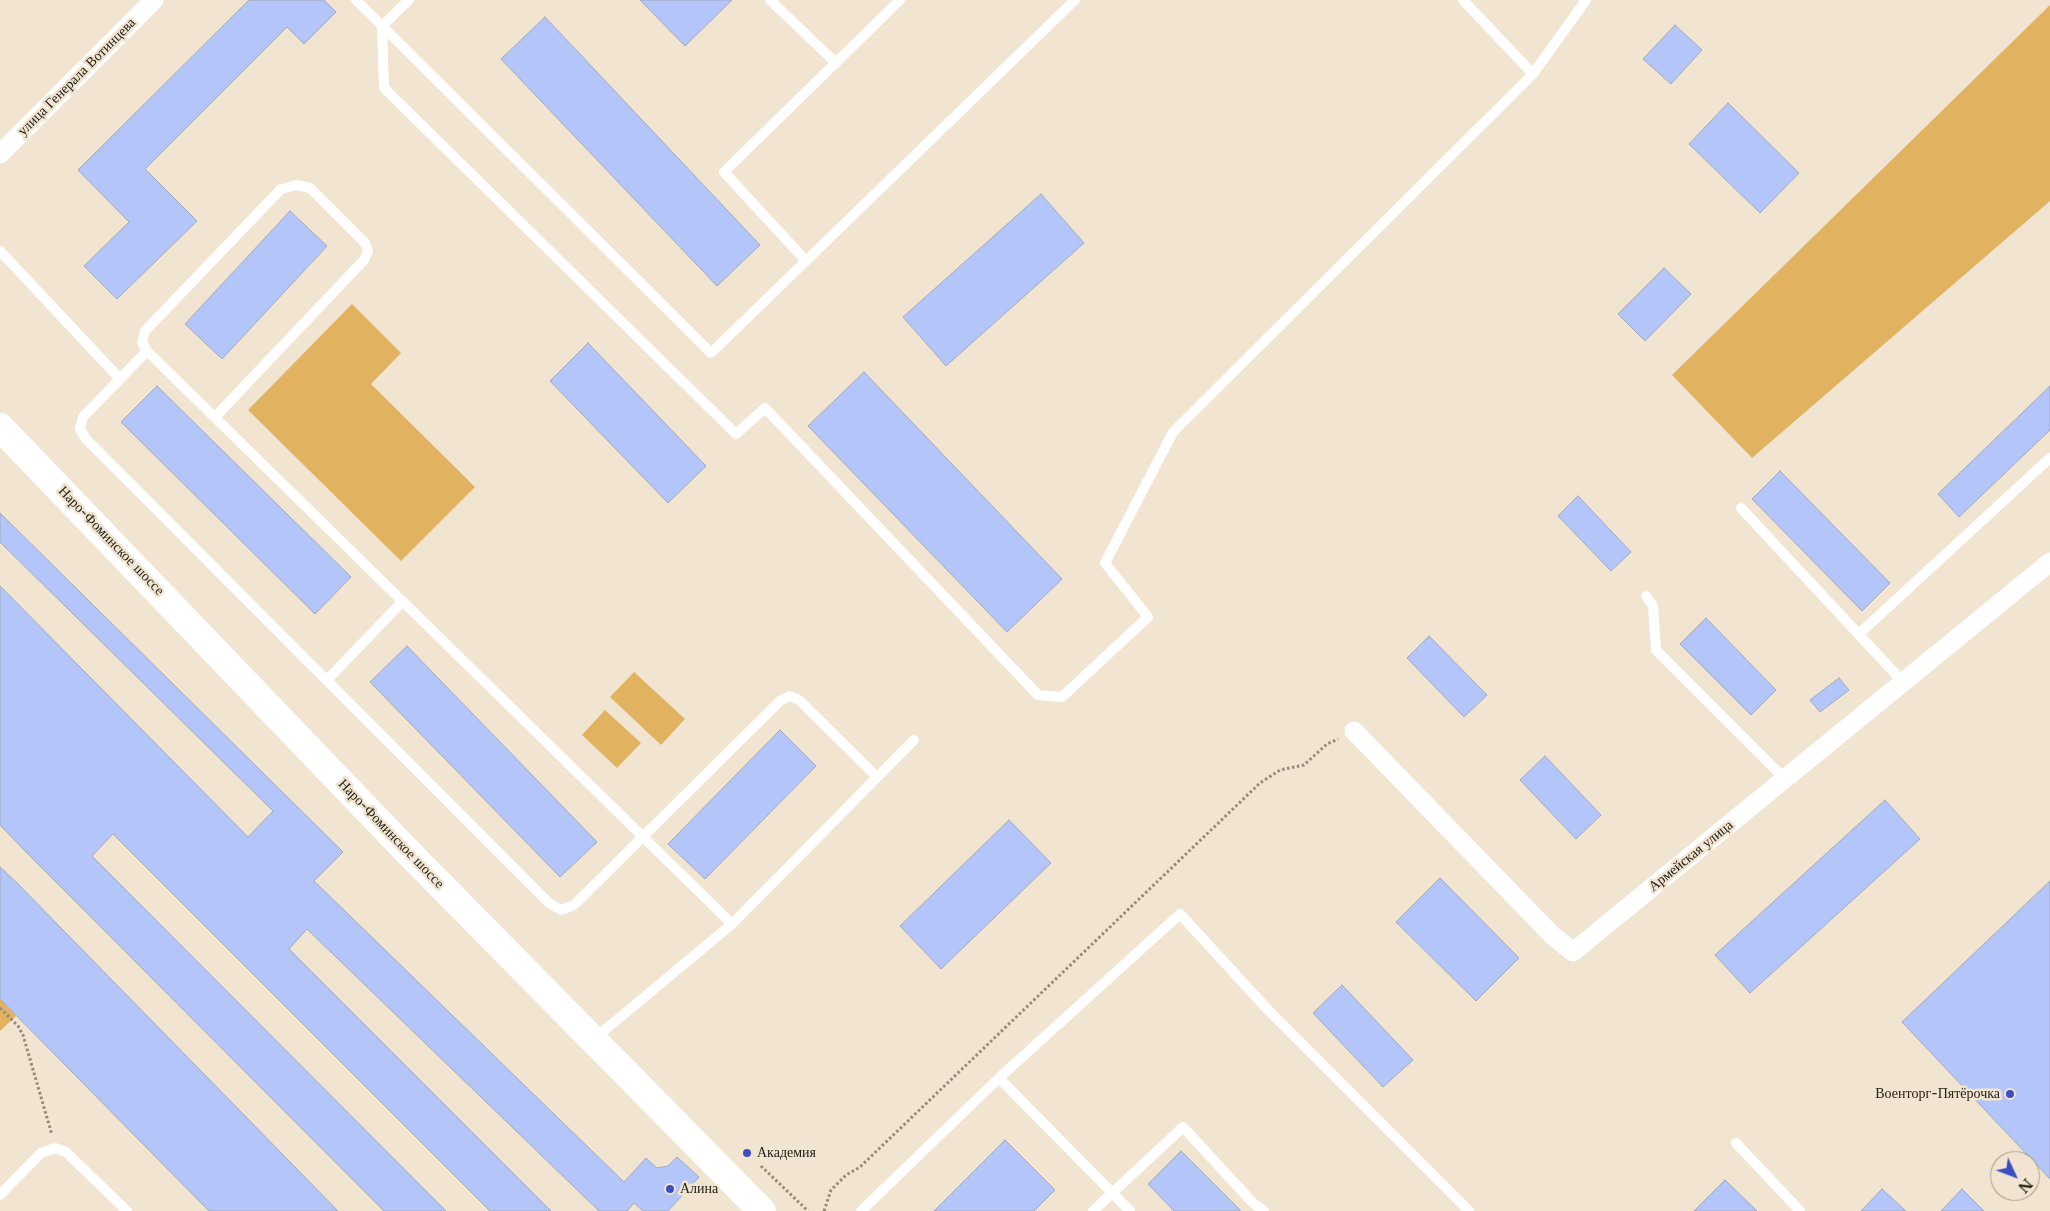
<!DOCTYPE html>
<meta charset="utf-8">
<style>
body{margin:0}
#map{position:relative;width:2050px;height:1211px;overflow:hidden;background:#f1e5d1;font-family:"Libre Baskerville",serif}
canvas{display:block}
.north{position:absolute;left:1990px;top:1151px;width:50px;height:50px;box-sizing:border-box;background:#f1e5d1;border:1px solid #9f9687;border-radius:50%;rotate:133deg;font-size:14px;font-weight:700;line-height:20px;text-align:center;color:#252019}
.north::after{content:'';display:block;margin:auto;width:18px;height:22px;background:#3c4fc2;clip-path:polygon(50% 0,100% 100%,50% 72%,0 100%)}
</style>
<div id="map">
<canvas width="2050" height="1211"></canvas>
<div class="north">N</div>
</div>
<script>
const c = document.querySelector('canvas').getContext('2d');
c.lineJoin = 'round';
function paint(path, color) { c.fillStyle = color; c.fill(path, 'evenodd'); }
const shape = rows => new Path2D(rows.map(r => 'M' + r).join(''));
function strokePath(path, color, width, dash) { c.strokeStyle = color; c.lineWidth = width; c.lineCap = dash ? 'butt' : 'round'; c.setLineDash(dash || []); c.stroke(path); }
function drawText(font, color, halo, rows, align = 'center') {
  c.font = font + ' "Libre Baskerville",serif'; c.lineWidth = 5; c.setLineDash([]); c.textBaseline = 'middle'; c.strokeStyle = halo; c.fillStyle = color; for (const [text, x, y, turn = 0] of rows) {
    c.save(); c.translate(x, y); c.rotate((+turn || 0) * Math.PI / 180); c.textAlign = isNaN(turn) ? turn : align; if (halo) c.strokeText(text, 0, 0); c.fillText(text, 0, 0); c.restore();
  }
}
paint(shape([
 [2050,5,2050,201,1752,458,1672,375],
 [352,304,401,353,371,384,475,487,401,561,248,410],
 [634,672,685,719,661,745,610,697],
 [605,710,641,743,617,768,582,735],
 [0,999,16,1016,0,1031]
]), '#e1b260');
const building = shape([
 [249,0,324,0,336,12,304,44,287,27,145,169,197,221,117,299,84,266,129,222,78,170,249,0],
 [640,0,732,0,685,46,640,0],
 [545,17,760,245,717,286,501,59,545,17],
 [1675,25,1702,50,1671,84,1643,59,1675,25],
 [1728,103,1799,173,1760,213,1689,144,1728,103],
 [1041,194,1084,243,946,366,903,317,1041,194],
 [290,211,327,246,222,359,185,324,290,211],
 [1664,268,1691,294,1645,341,1618,314,1664,268],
 [588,343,706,466,668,503,550,381,588,343],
 [864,372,1062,579,1007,632,808,426,864,372],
 [157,386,351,577,315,614,121,422,157,386],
 [2050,386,2050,430,1959,517,1938,494,2050,386],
 [1780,471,1890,583,1862,611,1752,499,1780,471],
 [1578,496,1631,552,1611,571,1558,516,1578,496],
 [0,513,343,852,314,881,624,1182,646,1158,657,1168,668,1166,677,1157,699,1177,668,1211,643,1211,634,1203,627,1211,599,1211,307,929,289,949,551,1211,490,1211,113,834,92,856,446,1211,384,1211,29,855,0,825,0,586,248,837,273,811,0,542,0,513],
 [1706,618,1776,690,1751,715,1680,644,1706,618],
 [1429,636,1487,695,1464,717,1407,658,1429,636],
 [407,646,597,842,560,877,370,682,407,646],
 [1839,678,1849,690,1820,712,1810,700,1839,678],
 [780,730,816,766,705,879,668,844,780,730],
 [1545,756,1601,815,1576,839,1520,780,1545,756],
 [1885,800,1920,839,1750,993,1715,955,1885,800],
 [1009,820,1051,863,941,969,900,926,1009,820],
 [0,867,16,882,338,1211,209,1211,0,999,0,867],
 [1440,878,1519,958,1476,1001,1396,922,1440,878],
 [2050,881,2050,1179,1902,1022,2050,881],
 [1342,985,1413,1060,1383,1087,1313,1013,1342,985],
 [1005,1140,1055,1190,1034,1211,934,1211,1005,1140],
 [1181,1151,1241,1211,1174,1211,1148,1184,1181,1151],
 [1725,1180,1757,1211,1694,1211,1725,1180],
 [1882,1189,1906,1211,1861,1211,1882,1189],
 [1962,1189,1984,1211,1941,1211,1962,1189]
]);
paint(building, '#b4c5fa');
strokePath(building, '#a2a8bc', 1);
strokePath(shape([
 [0,1008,18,1026,23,1035,52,1135],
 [761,1166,808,1211],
 [824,1211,831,1190,846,1175,860,1167,1260,783,1280,770,1304,765,1327,744,1338,739]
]), '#938a7c', 3, [2.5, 2.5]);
strokePath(shape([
 [356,0,711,353,1075,0],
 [409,0,382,26,384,88,736,434,765,408,1038,695,1062,697,1148,617,1105,563,1173,432,1533,74],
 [770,0,836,63],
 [1463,0,1533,74,1586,0],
 [0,251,120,379,83,417,80,429,86,439,549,903,561,910,574,905,781,700,790,696,799,700,877,777],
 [806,261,724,172,900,0],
 [147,351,142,342,145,331,281,189,296,185,310,188,365,243,368,251,364,260,215,417],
 [120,379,147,351,732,924],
 [1741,508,1903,682],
 [1646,596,1653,606,1656,650,1785,779],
 [1859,634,2050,458],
 [327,680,403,601],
 [594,1039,732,924,914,740],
 [999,1078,1130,1211],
 [1736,1143,1800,1211],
 [0,1195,41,1153,55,1148,66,1152,127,1211],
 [861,1211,999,1078,1180,914,1269,1011,1469,1211],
 [1093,1211,1183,1127,1253,1203,1264,1211]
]), '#fff', 10);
strokePath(shape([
 [0,154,154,0],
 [1354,731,1553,936,1573,952,2050,562]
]), '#fff', 19);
strokePath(shape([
 [0,427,405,849,762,1211]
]), '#fff', 28);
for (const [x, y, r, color] of [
 [2010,1094,5,"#3c4fc2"],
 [747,1153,5,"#3c4fc2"],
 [670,1189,5,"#3c4fc2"]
]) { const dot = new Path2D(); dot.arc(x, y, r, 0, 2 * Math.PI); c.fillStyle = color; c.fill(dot); strokePath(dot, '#f1e5d1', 2); }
drawText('14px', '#252019', '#f1e5d1', [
 ["улица Генерала Вотинцева",77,77,-45],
 ["Наро-Фоминское шоссе",111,541,46],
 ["Наро-Фоминское шоссе",391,834,46],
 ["Армейская улица",1691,856,-39]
]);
drawText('14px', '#252019', '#f1e5d1', [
 ["Военторг-Пятёрочка",2000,1094,"right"],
 ["Академия",757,1153],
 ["Алина",680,1189]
], 'left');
</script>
